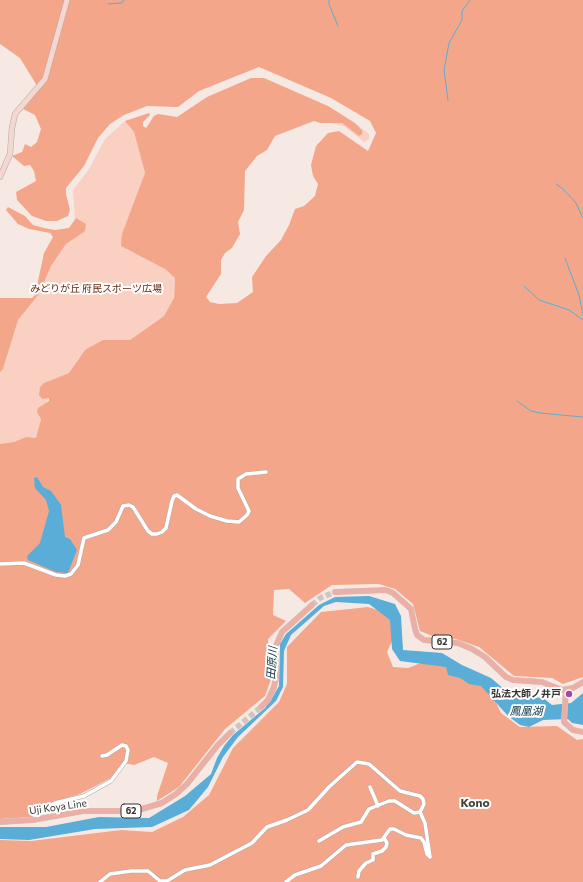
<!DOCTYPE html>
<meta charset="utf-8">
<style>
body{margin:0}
canvas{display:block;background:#f6e9e4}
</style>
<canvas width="583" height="882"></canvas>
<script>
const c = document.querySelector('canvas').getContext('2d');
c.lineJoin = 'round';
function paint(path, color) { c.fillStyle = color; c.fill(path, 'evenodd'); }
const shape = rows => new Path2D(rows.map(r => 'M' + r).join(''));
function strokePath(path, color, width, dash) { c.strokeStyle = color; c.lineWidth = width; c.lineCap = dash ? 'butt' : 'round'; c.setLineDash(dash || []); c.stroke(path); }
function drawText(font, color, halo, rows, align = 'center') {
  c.font = font + ' Commissioner,"Noto Sans JP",sans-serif'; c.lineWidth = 4; c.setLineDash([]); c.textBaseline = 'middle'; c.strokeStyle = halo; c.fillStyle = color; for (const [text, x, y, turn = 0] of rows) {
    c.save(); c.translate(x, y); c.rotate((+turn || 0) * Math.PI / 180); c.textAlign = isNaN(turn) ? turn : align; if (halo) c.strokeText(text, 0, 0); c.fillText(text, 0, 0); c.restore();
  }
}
paint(shape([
 [125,121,134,132,145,173,130,217,127,250,143,256,165,269,175,278,173,302,164,316,130,340,85,350,69,373,44,383,47,397,49,398,39,415,41,419,36,439,26,437,14,442,0,444,0,372,3,369,18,320,39,294,51,266,66,244,76,235,73,190,89,169,105,139],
 [325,122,342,123,359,136,362,130,355,123,369,134,369,139,364,142,344,126]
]), '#f9d0c1');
paint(shape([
 [0,0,583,0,583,677,563,684,552,678,514,676,479,647,456,639,435,637,420,631,413,604,395,589,379,584,332,585,305,603,289,589,274,590,273,615,286,621,268,639,271,679,265,696,225,729,179,787,157,801,157,796,168,763,154,757,134,765,124,763,111,778,80,794,44,805,32,817,0,819,0,444,14,442,26,437,36,438,41,419,37,412,38,408,49,401,49,398,42,399,39,395,40,387,44,383,69,373,85,350,103,340,130,340,164,316,174,298,175,278,165,269,121,246,122,234,145,173,134,132,125,121,149,113,150,115,143,122,143,126,146,128,154,116,158,114,177,117,207,97,251,78,264,78,328,106,355,123,362,130,362,134,359,136,342,123,320,123,314,121,275,136,267,150,257,156,245,171,244,210,238,222,240,234,232,248,225,253,221,260,221,274,206,297,210,302,219,304,237,303,253,292,252,277,266,256,281,240,289,225,295,209,304,206,315,196,318,184,313,176,311,165,316,146,328,133,339,131,368,151,376,133,370,121,331,98,259,67,199,91,178,107,147,106,124,115,110,124,98,138,84,166,66,188,66,194,70,210,68,216,57,221,46,221,32,216,17,200,16,192,36,181,34,171,30,165,24,166,12,156,22,152,25,144,31,147,37,142,41,129,35,115,23,109,39,89,20,58,0,44],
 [8,207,25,216,33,225,44,228,55,230,69,228,76,218,86,224,85,231,66,244,51,266,39,294,18,320,3,369,0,372,0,298,32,298,35,295,44,253,53,237,50,233,29,229,18,224,6,210],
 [368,607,387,613,393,624,395,635,387,652,393,667,408,668,431,659,489,688,501,713,520,727,557,726,577,740,583,739,583,882,0,882,0,840,31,841,121,830,152,832,183,817,209,795,233,748,279,702,287,684,287,647,321,612]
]), '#f4a68a');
paint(shape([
 [37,477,43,487,51,491,61,505,65,537,70,539,77,550,68,573,56,572,28,560,27,556,40,543,49,511,46,500,35,488,34,478],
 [369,596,395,604,401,616,403,650,442,653,462,665,491,678,511,695,543,698,552,705,571,703,583,693,583,725,572,723,568,719,543,720,529,727,520,725,508,716,481,686,469,684,460,678,448,675,446,667,400,661,392,649,390,620,369,604,336,602,324,606,291,635,284,651,283,687,276,701,238,737,223,757,208,787,189,810,152,827,95,829,29,840,0,839,0,827,46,827,99,817,149,818,185,796,211,774,217,758,224,746,233,735,265,708,272,698,279,686,280,644,286,634,319,605,335,597]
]), '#5aadd6');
strokePath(shape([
 [329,0,329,4,338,26],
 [108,4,122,3,124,0],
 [448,100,444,70,449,43,462,20,462,11,470,0],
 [556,184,563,189,576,203,583,218],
 [565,258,579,295,583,315],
 [524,286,539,300,569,310,583,320],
 [517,401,531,411,540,413,583,417]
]), '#5aadd6', 1);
strokePath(shape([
 [312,605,320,598,335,592],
 [230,733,261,707]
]), '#d0c4c0', 5.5, [5.5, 3]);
const street = shape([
 [0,564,24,563,56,575,65,576,71,574,78,565,84,538,108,530,116,522,123,506,129,505,133,507,148,531,152,534,157,534,162,532,166,528,172,501,174,496,177,495,196,509,210,516,227,521,239,522,247,515,249,511,238,488,238,479,246,474,266,472],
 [370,787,378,806],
 [33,820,40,810,55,803,84,796,111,781,126,761,128,750,126,746,122,745,107,755,102,756],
 [319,841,343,827,361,822,369,809,389,801,395,801,414,813,420,812],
 [358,877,359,871,366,863,373,860,373,854,382,851,386,847,387,843,384,838],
 [100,882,110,874,131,871,148,871,160,881,167,881,185,870,210,865,252,843,267,827,287,820,308,810,329,787,357,762,369,764,400,791,420,796,423,799,424,804,420,812,425,823,430,857,427,854,424,842,421,838,406,835,394,829,390,829,382,840,346,845,321,866,295,875,286,882]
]);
const secondary = shape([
 [0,177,10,154,12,128,15,114,45,79,67,0]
]);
const primary = shape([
 [335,592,386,590,393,593,411,609,415,629,417,635,424,640,458,643,472,649,485,657,506,677,513,680,542,682,562,690,573,688,583,682],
 [566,690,564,722,573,730,583,732],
 [261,707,268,700,274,687,276,678,275,648,278,641,282,632,312,605],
 [0,822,33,820,83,811,135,811,162,803,176,794,187,784,217,746,230,733]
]);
strokePath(street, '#b4a8a3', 4.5);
strokePath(secondary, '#b4a8a3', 6);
strokePath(primary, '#cbcac9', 6);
strokePath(street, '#fff', 3.5);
strokePath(secondary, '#f5d7d2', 5);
strokePath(primary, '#ebafa6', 5.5);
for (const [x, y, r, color] of [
 [569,694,4,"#a943a7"]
]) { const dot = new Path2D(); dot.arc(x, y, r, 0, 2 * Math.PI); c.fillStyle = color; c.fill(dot); strokePath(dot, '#fff', 1.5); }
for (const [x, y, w] of [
 [442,642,20],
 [131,811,20]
]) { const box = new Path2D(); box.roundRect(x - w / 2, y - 7, w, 14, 3); c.fillStyle = '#fff'; c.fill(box); strokePath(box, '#373231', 1); }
drawText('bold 9px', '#373231', null, [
 ["62",442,642],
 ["62",131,811]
]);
drawText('10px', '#682407', '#fff', [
 ["みどりが丘 府民スポーツ広場",96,289]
]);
drawText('bold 10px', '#373231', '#fff', [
 ["弘法大師ノ井戸",561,694]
], 'right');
drawText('10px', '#373231', '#fff', [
 ["Uji Koya Line",58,807,-8]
]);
drawText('italic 11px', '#0c3244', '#fff', [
 ["田原川",272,663,-86],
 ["鳳凰湖",526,711]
]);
drawText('bold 12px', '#463c38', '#fff', [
 ["Kono",475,803]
]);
</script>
